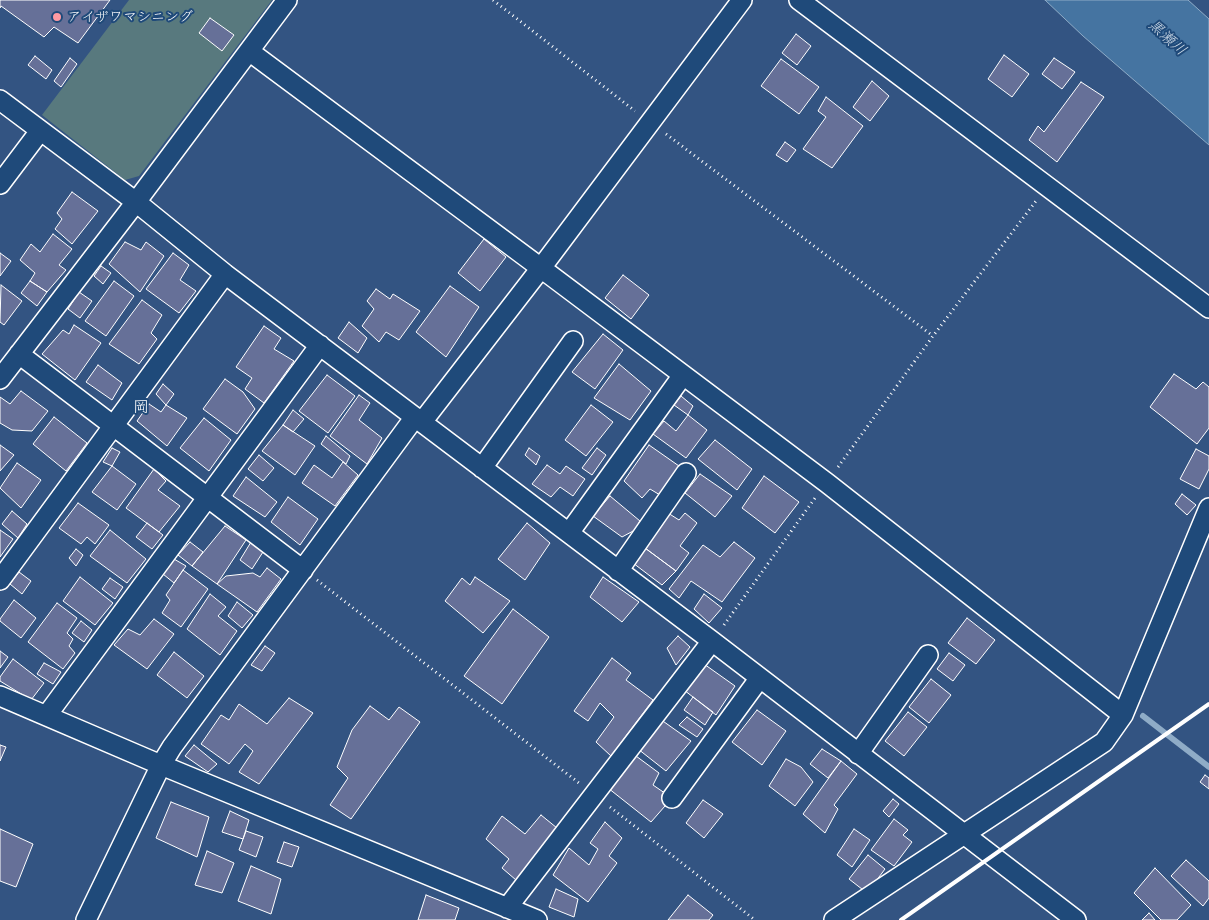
<!DOCTYPE html>
<meta charset="utf-8">
<style>
body{margin:0}
canvas{display:block;background:#335482}
</style>
<canvas width="1209" height="920"></canvas>
<script>
const c = document.querySelector('canvas').getContext('2d');
c.lineJoin = 'round';
function paint(path, color) { c.fillStyle = color; c.fill(path, 'evenodd'); }
const shape = rows => new Path2D(rows.map(r => 'M' + r).join(''));
function strokePath(path, color, width, dash) { c.strokeStyle = color; c.lineWidth = width; c.lineCap = dash ? 'butt' : 'round'; c.setLineDash(dash || []); c.stroke(path); }
function drawText(font, color, halo, rows, align = 'center') {
  c.font = font + ' "Shantell Sans","Klee One",sans-serif'; c.lineWidth = 4; c.setLineDash([]); c.textBaseline = 'middle'; c.strokeStyle = halo; c.fillStyle = color; for (const [text, x, y, turn = 0] of rows) {
    c.save(); c.translate(x, y); c.rotate((+turn || 0) * Math.PI / 180); c.textAlign = isNaN(turn) ? turn : align; if (halo) c.strokeText(text, 0, 0); c.fillText(text, 0, 0); c.restore();
  }
}
paint(shape([
 [129,0,272,0,139,176,125,180,42,115]
]), '#58797e');
const water = shape([
 [1045,0,1188,0,1209,19,1209,145,1083,36,1045,0]
]);
paint(water, '#4574a1');
strokePath(water, '#8facc7', 1);
strokePath(shape([
 [1143,716,1209,767]
]), '#8facc7', 6);
const building = shape([
 [0,0,110,0,78,43,54,27,44,37,1,6,0,8,0,0],
 [210,18,234,35,222,51,199,33,210,18],
 [796,34,811,46,797,65,782,53,796,34],
 [1004,55,1029,74,1012,97,988,79,1004,55],
 [35,56,52,70,46,79,28,65,35,56],
 [70,58,77,64,61,87,54,81,70,58],
 [1054,58,1075,72,1062,89,1042,74,1054,58],
 [781,59,819,87,799,114,761,86,781,59],
 [872,81,889,96,870,121,853,107,872,81],
 [1081,82,1104,97,1057,162,1029,140,1038,126,1044,132,1081,82],
 [826,97,863,126,832,168,803,149,826,117,818,111,826,97],
 [785,142,796,150,787,162,776,155,785,142],
 [72,192,98,211,72,244,55,229,62,219,57,213,72,192],
 [53,234,72,249,59,265,66,270,47,292,30,281,35,273,20,260,31,244,40,252,53,234],
 [484,239,506,257,480,291,458,273,484,239],
 [125,242,141,250,146,242,164,256,140,292,109,264,125,242],
 [0,253,11,261,0,276,0,253],
 [173,253,189,265,180,280,196,291,179,313,146,289,173,253],
 [101,266,111,273,103,284,94,276,101,266],
 [623,275,649,295,631,319,605,298,623,275],
 [30,281,47,292,37,306,21,293,30,281],
 [114,281,134,296,106,336,85,321,114,281],
 [1,285,22,301,4,325,0,322,1,285],
 [450,286,479,307,446,357,416,332,450,286],
 [376,289,390,299,393,294,420,311,399,340,386,332,379,342,362,326,374,309,367,301,376,289],
 [79,292,92,301,80,318,68,309,79,292],
 [142,300,162,315,151,333,157,339,139,364,109,344,142,300],
 [349,322,367,338,358,353,338,338,349,322],
 [74,325,101,343,75,380,42,354,63,330,69,334,74,325],
 [264,326,281,338,274,349,294,361,264,403,245,389,252,378,236,367,264,326],
 [603,334,623,350,595,389,572,372,603,334],
 [619,364,651,391,630,420,594,398,619,364],
 [98,365,122,383,112,400,86,382,98,365],
 [1174,374,1196,389,1203,382,1209,387,1209,428,1197,444,1150,407,1174,374],
 [327,375,355,396,328,433,299,411,327,375],
 [225,379,243,392,255,409,237,434,203,409,225,379],
 [163,384,174,394,166,405,156,394,163,384],
 [21,391,48,411,32,431,12,430,0,423,0,397,10,404,21,391],
 [359,395,370,403,359,420,382,438,367,464,330,436,359,395],
 [681,396,693,406,688,415,674,405,681,396],
 [149,404,161,412,166,405,187,418,167,446,137,421,149,404],
 [591,405,613,422,586,456,565,440,591,405],
 [293,410,304,419,293,432,283,425,293,410],
 [688,415,707,430,686,458,653,434,664,421,676,431,688,415],
 [54,417,87,443,66,471,33,444,54,417],
 [204,418,231,440,209,471,180,448,204,418],
 [283,425,315,446,295,475,262,451,283,425],
 [326,436,350,456,346,464,321,444,326,436],
 [715,440,752,469,737,490,698,459,715,440],
 [0,445,14,455,0,471,0,445],
 [649,445,679,466,660,495,650,489,642,498,624,481,649,445],
 [112,448,120,452,112,466,103,462,112,448],
 [529,448,540,456,536,465,525,455,529,448],
 [597,448,606,455,592,475,582,468,597,448],
 [1196,449,1209,456,1209,469,1199,489,1180,479,1196,449],
 [259,455,274,468,263,481,248,469,259,455],
 [343,462,358,475,335,506,302,483,314,465,332,478,343,462],
 [17,463,41,480,21,508,0,488,17,463],
 [547,465,560,474,566,466,585,479,573,496,560,487,551,497,532,484,547,465],
 [112,466,136,484,117,510,92,492,112,466],
 [154,469,166,481,158,490,180,506,159,532,126,508,154,469],
 [700,474,732,496,715,517,685,493,700,474],
 [764,476,799,502,775,533,742,508,764,476],
 [246,477,277,502,265,517,233,496,246,477],
 [1182,494,1196,505,1187,515,1175,504,1182,494],
 [610,496,640,521,635,530,622,537,593,516,610,496],
 [288,497,318,519,300,545,271,522,288,497],
 [78,503,109,525,95,544,87,537,81,544,59,528,78,503],
 [12,511,27,524,18,538,2,524,12,511],
 [668,513,679,520,685,513,697,523,680,546,689,553,676,571,645,548,668,513],
 [147,523,163,535,152,549,136,537,147,523],
 [527,523,550,543,525,580,498,559,527,523],
 [225,526,246,540,217,584,192,566,225,526],
 [0,530,13,539,0,557,0,530],
 [110,530,146,559,127,583,90,556,110,530],
 [190,542,203,552,192,566,178,555,190,542],
 [251,542,263,552,252,569,240,560,251,542],
 [734,542,755,558,722,602,691,581,679,598,669,589,703,545,720,557,734,542],
 [645,548,676,571,662,585,633,563,645,548],
 [76,549,83,555,76,566,69,558,76,549],
 [174,559,186,566,174,583,163,574,174,559],
 [267,568,281,579,257,612,217,584,226,576,253,573,260,577,267,568],
 [183,570,208,589,181,627,162,613,170,600,166,595,183,570],
 [19,572,31,581,22,594,10,584,19,572],
 [80,577,113,603,95,625,63,601,80,577],
 [475,577,510,601,483,633,445,601,462,578,470,585,475,577],
 [603,577,639,602,622,622,590,597,603,577],
 [110,578,123,587,115,599,102,589,110,578],
 [210,594,226,607,218,616,237,631,220,655,187,629,210,594],
 [704,594,722,608,709,623,694,609,704,594],
 [14,600,36,618,21,638,0,621,0,619,14,600],
 [237,602,253,615,242,628,228,616,237,602],
 [57,603,77,618,67,633,73,639,69,646,75,653,63,669,28,642,57,603],
 [513,609,549,637,502,704,464,676,513,609],
 [967,618,995,640,976,664,948,643,967,618],
 [154,619,174,634,147,669,114,645,128,629,140,635,154,619],
 [81,621,92,630,84,642,72,633,81,621],
 [678,636,690,647,676,665,667,648,678,636],
 [265,646,275,653,262,671,251,665,265,646],
 [0,651,8,657,0,668,0,651],
 [174,652,204,676,187,698,157,675,174,652],
 [949,653,965,665,953,681,937,669,949,653],
 [612,658,631,673,626,680,653,700,611,756,596,742,614,717,600,703,588,721,574,711,612,658],
 [13,659,44,683,31,700,0,681,0,677,13,659],
 [44,663,61,672,53,684,37,674,44,663],
 [704,664,735,686,716,715,684,690,704,664],
 [931,679,951,695,929,723,909,707,931,679],
 [693,697,713,712,705,725,684,710,693,697],
 [289,698,313,713,259,784,239,772,253,751,245,744,229,764,201,744,221,715,229,720,239,704,267,724,289,698],
 [370,706,389,720,399,707,420,722,351,819,330,805,348,778,337,767,352,730,370,706],
 [757,710,786,731,762,765,732,742,757,710],
 [908,712,927,727,904,756,885,741,908,712],
 [687,717,703,729,697,737,679,725,687,717],
 [660,719,691,741,666,771,638,749,660,719],
 [0,745,6,747,0,761,0,745],
 [194,745,217,764,208,772,185,756,194,745],
 [822,749,841,761,828,778,810,764,822,749],
 [636,756,659,773,653,785,672,798,651,822,608,788,636,756],
 [786,759,801,767,813,782,795,806,769,786,786,759],
 [841,761,857,774,834,805,838,809,825,833,803,814,841,761],
 [1205,775,1209,778,1209,789,1200,782,1205,775],
 [893,799,899,804,889,817,883,811,893,799],
 [703,800,723,814,704,838,686,823,703,800],
 [171,802,209,817,197,857,156,838,171,802],
 [230,811,249,820,243,839,222,832,230,811],
 [541,815,557,828,516,880,502,868,509,859,486,839,502,816,525,834,541,815],
 [894,819,908,830,903,835,912,842,894,866,871,850,894,819],
 [605,822,622,838,609,856,617,863,588,902,553,875,569,848,589,865,598,849,590,843,605,822],
 [0,829,33,844,16,887,0,881,0,829],
 [854,829,870,840,852,867,837,855,854,829],
 [246,831,263,837,256,857,239,850,246,831],
 [284,842,299,847,292,867,277,862,284,842],
 [207,851,234,863,222,893,195,885,207,851],
 [868,855,885,869,867,893,849,879,868,855],
 [1186,860,1209,881,1209,898,1203,906,1171,876,1186,860],
 [251,866,281,879,271,914,238,901,251,866],
 [1155,868,1191,905,1177,920,1161,920,1134,893,1155,868],
 [556,889,578,899,574,917,549,907,556,889],
 [426,895,459,908,455,920,418,920,426,895],
 [688,895,713,915,709,920,668,920,688,895],
 [1149,913,1155,920,1142,920,1149,913]
]);
paint(building, '#667098');
strokePath(building, '#fff', 1);
const minor = shape([
 [799,0,1209,308],
 [249,51,541,268,827,483,1123,715],
 [0,100,136,202,225,274,712,641,1076,920],
 [0,184,40,131],
 [19,354,303,570],
 [0,379,136,202,287,0],
 [422,422,541,268,742,0],
 [482,468,573,341],
 [569,533,683,375],
 [618,571,686,473],
 [0,580,225,274],
 [0,696,161,765,537,920],
 [47,715,320,345],
 [858,754,928,655],
 [672,798,759,679],
 [507,908,712,641],
 [86,920,161,765,172,747,415,417],
 [834,920,1104,742,1123,715,1209,508]
]);
strokePath(minor, '#fff', 22);
strokePath(shape([
 [493,0,635,111],
 [666,134,933,336],
 [838,467,933,336,1036,201],
 [317,580,579,783],
 [724,625,815,498],
 [610,807,755,920]
]), '#fff', 3, [1, 4]);
strokePath(minor, '#1f4a7a', 19);
strokePath(shape([
 [901,920,1209,704]
]), '#fff', 4);
for (const [x, y, r, color] of [
 [57,17,5,"#ff9aa2"]
]) { const dot = new Path2D(); dot.arc(x, y, r, 0, 2 * Math.PI); c.fillStyle = color; c.fill(dot); strokePath(dot, '#1f4a7a', 2); }
drawText('14px', '#fff', '#1f4a7a', [
 ["アイザワマシニング",67,17]
], 'left');
drawText('italic 15px', '#d0dce8', '#1f4a7a', [
 ["黒瀬川",1167,38,42]
]);
drawText('16px', '#fff', '#1f4a7a', [
 ["岡",141,408]
]);
</script>
